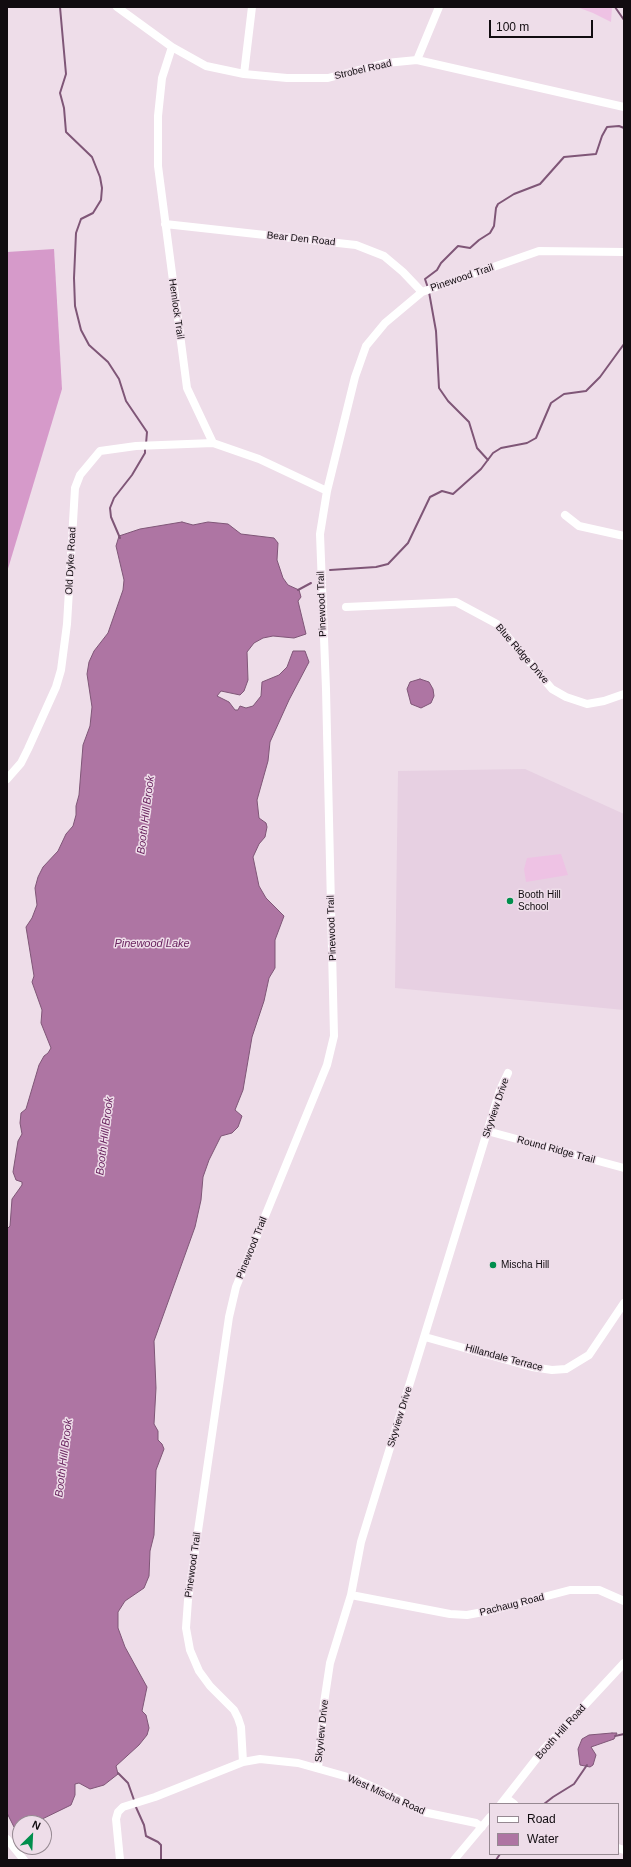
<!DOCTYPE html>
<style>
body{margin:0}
#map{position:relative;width:631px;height:1867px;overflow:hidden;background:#eedde9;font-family:Helvetica,sans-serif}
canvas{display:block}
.frame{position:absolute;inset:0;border:8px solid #110c10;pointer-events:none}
.legend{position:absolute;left:489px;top:1803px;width:130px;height:52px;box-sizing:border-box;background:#eedde9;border:1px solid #968992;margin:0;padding:5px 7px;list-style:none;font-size:12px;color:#110c10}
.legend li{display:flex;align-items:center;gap:8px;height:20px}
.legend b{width:20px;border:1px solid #968992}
.north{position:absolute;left:12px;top:1815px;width:40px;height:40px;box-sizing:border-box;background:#eedde9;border:1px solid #968992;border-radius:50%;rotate:24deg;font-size:11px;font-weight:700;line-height:16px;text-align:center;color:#110c10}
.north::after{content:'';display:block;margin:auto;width:14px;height:18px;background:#008e4d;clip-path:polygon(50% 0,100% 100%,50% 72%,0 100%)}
.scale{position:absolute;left:489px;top:20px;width:104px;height:18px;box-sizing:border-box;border:2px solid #110c10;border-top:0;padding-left:5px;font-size:12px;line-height:14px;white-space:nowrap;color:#110c10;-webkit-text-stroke:3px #eedde9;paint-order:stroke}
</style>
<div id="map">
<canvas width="631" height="1867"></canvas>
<div class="frame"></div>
<ul class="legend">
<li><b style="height:5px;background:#fff"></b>Road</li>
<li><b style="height:11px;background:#ae75a3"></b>Water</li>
</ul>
<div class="north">N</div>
<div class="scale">100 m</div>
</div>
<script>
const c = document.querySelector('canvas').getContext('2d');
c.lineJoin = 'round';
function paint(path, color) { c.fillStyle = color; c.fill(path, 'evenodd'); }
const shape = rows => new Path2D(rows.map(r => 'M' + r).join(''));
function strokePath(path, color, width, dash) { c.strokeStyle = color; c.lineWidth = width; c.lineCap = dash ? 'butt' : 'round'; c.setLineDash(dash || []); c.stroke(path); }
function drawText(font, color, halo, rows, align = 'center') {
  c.font = font + ' Helvetica,sans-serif'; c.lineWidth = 3; c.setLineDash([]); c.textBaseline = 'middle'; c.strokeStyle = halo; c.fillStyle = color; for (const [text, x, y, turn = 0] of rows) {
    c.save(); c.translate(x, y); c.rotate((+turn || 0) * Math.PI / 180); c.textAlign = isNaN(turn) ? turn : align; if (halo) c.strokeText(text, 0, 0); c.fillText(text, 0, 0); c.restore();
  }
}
paint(shape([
 [525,769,624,814,624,1010,395,988,398,771]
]), '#e7d0e2');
paint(shape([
 [577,7,612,7,611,22,593,13],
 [561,854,568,875,526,882,524,869,527,858]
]), '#eec2e4');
paint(shape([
 [54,249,62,389,7,572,7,252]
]), '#d69aca');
const water = shape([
 [182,522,193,525,208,522,228,524,241,534,274,538,278,543,277,560,283,578,288,585,299,590,301,597,298,601,306,634,294,638,273,636,263,638,254,643,247,652,248,680,244,691,240,695,221,691,217,696,229,702,235,710,238,710,240,706,246,708,253,706,261,696,262,682,279,675,287,667,293,651,305,651,309,662,289,700,270,742,268,761,257,800,259,818,266,823,267,827,265,837,259,844,253,857,259,886,266,898,284,916,275,940,275,968,269,978,264,1001,252,1037,243,1090,235,1110,242,1116,238,1127,232,1133,221,1136,209,1160,203,1177,201,1200,195,1227,154,1341,156,1388,154,1424,158,1431,158,1440,162,1444,164,1449,156,1470,154,1535,150,1551,149,1576,144,1588,125,1601,118,1612,118,1628,125,1647,147,1687,142,1711,146,1715,149,1728,147,1735,139,1745,116,1766,118,1774,104,1785,90,1789,79,1783,75,1784,75,1795,71,1805,34,1823,20,1823,20,1826,14,1827,7,1813,7,1229,10,1226,12,1199,22,1185,22,1182,16,1180,13,1172,18,1141,22,1134,20,1123,21,1113,26,1109,39,1065,44,1056,48,1053,51,1048,41,1023,42,1010,32,982,34,976,26,927,32,918,37,905,35,888,38,877,43,867,58,851,66,834,73,826,76,815,76,806,79,795,83,745,90,726,92,707,87,674,89,662,94,651,108,633,123,590,124,580,116,546,119,536,140,529,182,522],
 [420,679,429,682,433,689,434,696,431,703,421,708,411,704,407,689,410,682,420,679],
 [612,1733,617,1733,614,1739,591,1747,596,1755,593,1765,590,1767,580,1765,578,1749,582,1739,589,1735,612,1733]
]);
paint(water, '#ae75a3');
strokePath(water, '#7f5677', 1);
strokePath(shape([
 [60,7,66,74,60,93,64,108,66,132,92,157,100,177,102,188,101,200,93,213,81,219,76,233,74,278,75,306,81,330,89,345,108,362,119,379,126,401,147,432,146,444],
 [615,7,624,20],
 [428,288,425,279,437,270,441,263,458,246,470,248,479,240,490,233,494,226,496,208,498,204,514,194,540,184,564,157,596,154,602,136,607,127,619,126,624,128],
 [429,292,436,331,439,388,448,401,469,422,477,448,488,460],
 [120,538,111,517,110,508,114,498,132,475,145,453,145,448],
 [330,570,376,567,388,564,408,543,430,497,442,491,453,494,481,469,493,453,501,448,527,443,536,438,551,403,564,394,586,391,600,377,624,344],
 [298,590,311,583],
 [615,1736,624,1734],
 [118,1773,128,1783,134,1800],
 [544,1804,553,1797,574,1784,587,1765],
 [135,1805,144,1825,146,1836,158,1842,161,1845,161,1860],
 [496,1860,500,1854]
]), '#7f5677', 2);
strokePath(shape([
 [117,7,172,47,206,66,244,74,287,78,328,78,386,63,417,60,624,107],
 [172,47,162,78,158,116,158,166,187,388,213,443,259,459,327,491],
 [417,60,439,7],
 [244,74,252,7],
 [165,224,356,245,384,256,403,272,422,292],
 [565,515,579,526,624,536],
 [346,607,456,602,497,624,552,689,566,697,587,704,604,701,624,694],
 [7,779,21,763,28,749,56,687,61,670,67,624,75,488,80,475,100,451,136,446,213,443],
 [487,1131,624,1168],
 [425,1337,532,1367,552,1370,566,1369,589,1355,624,1303],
 [351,1595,450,1614,467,1615,494,1610,570,1590,599,1590,624,1601],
 [243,1762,241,1727,238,1718,234,1710,210,1686,199,1671,190,1650,186,1628,188,1600,229,1317,236,1287,327,1065,334,1036,326,689,320,534,327,491,355,377,366,346,385,323,422,292,539,251,624,252],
 [318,1768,324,1703,330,1663,351,1595,361,1542,500,1090,508,1073],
 [506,1798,514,1804],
 [501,1804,544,1749,624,1663],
 [7,1839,24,1860],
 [618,1848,624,1850],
 [120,1860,116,1819,118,1812,123,1807,155,1797,243,1762,260,1759,298,1763,355,1779,382,1791,423,1812,476,1823,482,1827],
 [454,1860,490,1817]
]), '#fff', 8);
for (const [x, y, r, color] of [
 [510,901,4,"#008e4d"],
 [493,1265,4,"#008e4d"]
]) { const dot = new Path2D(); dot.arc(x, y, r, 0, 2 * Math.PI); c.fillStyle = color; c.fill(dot); strokePath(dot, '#eedde9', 1.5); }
drawText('10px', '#110c10', '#eedde9', [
 ["Strobel Road",363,70,-13],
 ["Bear Den Road",301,239,6],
 ["Pinewood Trail",462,278,-19],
 ["Hemlock Trail",176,309,82],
 ["Old Dyke Road",71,561,-87],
 ["Pinewood Trail",322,604,-92],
 ["Blue Ridge Drive",522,654,49],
 ["Pinewood Trail",332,928,-92],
 ["Skyview Drive",496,1108,-71],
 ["Round Ridge Trail",556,1150,15],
 ["Pinewood Trail",252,1248,-68],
 ["Hillandale Terrace",504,1358,15],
 ["Skyview Drive",400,1417,-73],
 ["Pinewood Trail",193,1565,-82],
 ["Pachaug Road",512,1605,-14],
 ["Skyview Drive",322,1731,-84],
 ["Booth Hill Road",561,1732,-48],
 ["West Mischa Road",386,1795,24]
]);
drawText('10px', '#110c10', '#eedde9', [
 ["Booth Hill",518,895],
 ["School",518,907],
 ["Mischa Hill",501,1265]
], 'left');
drawText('italic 11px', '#69245f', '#eedde9', [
 ["Booth Hill Brook",146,815,-83],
 ["Pinewood Lake",152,944],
 ["Booth Hill Brook",105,1136,-83],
 ["Booth Hill Brook",64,1458,-83]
]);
</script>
